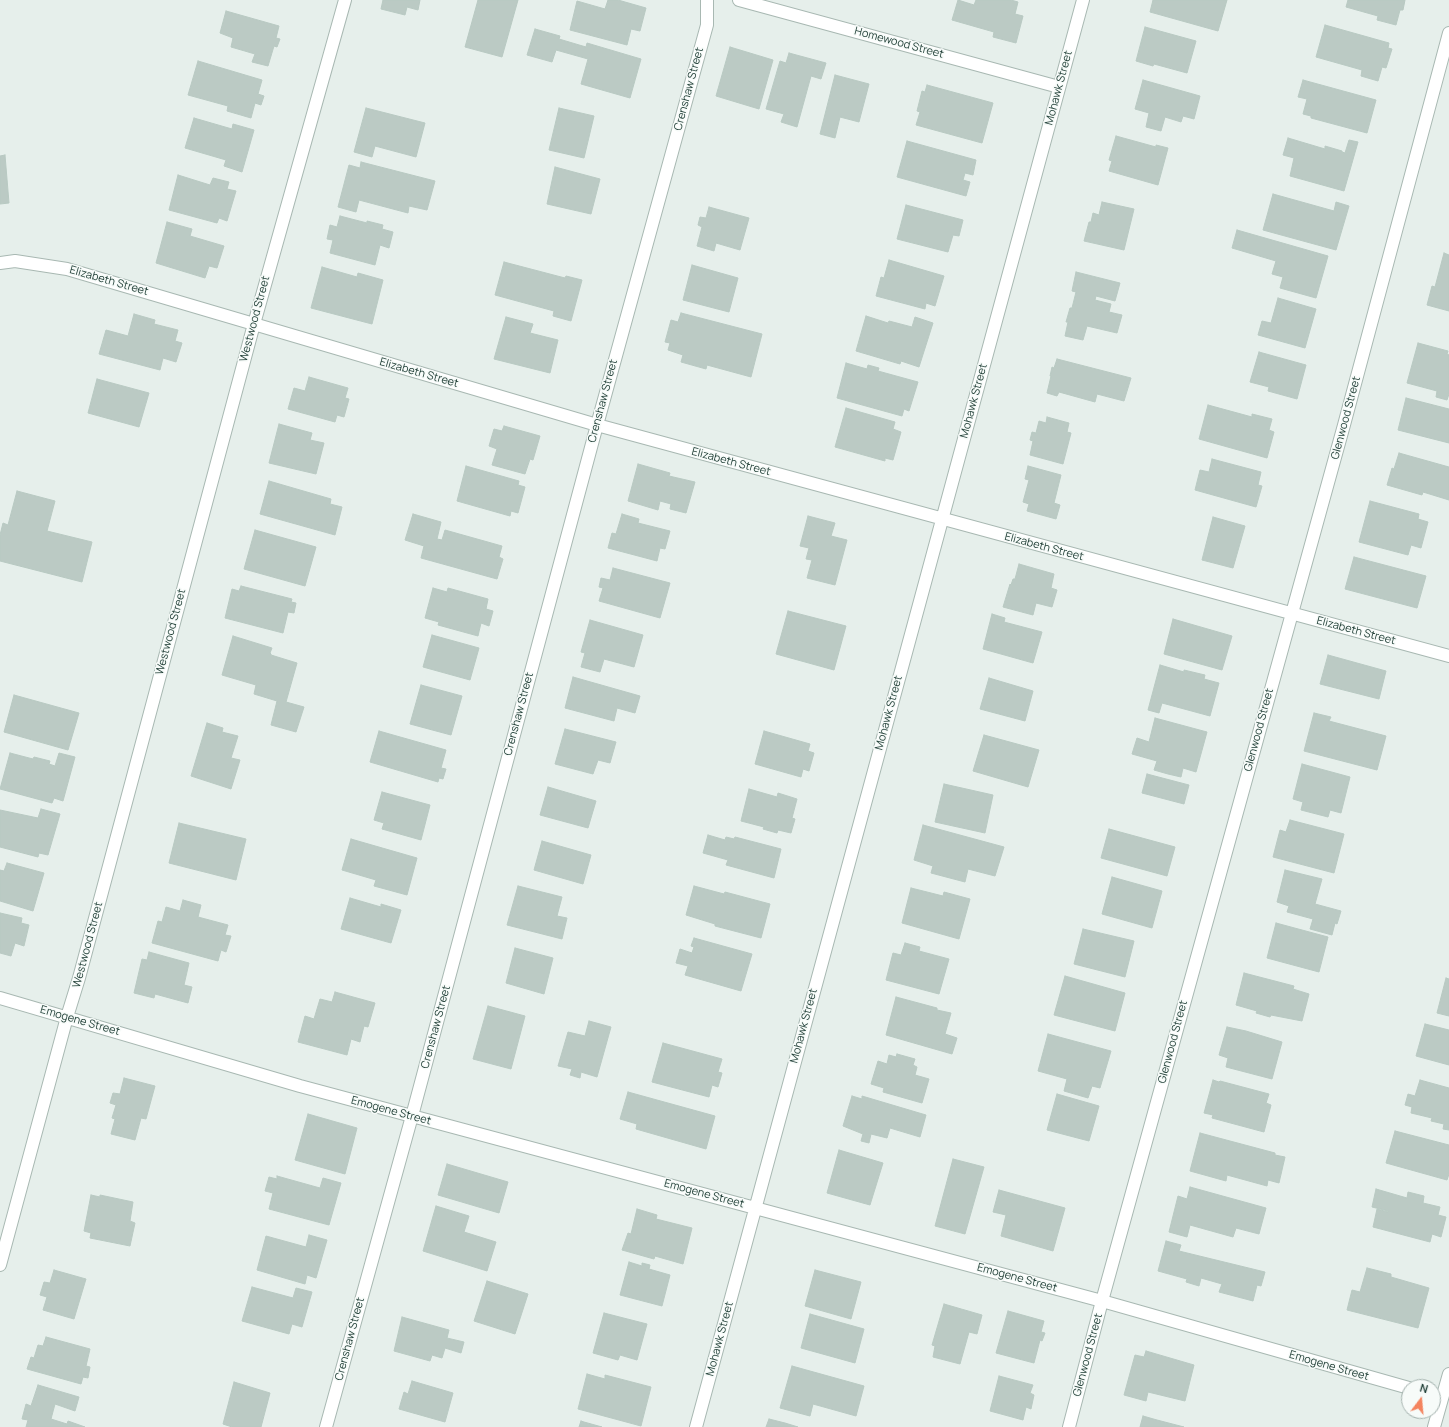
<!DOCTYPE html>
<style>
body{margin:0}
#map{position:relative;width:1449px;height:1427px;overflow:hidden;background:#e6efeb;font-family:Manrope,sans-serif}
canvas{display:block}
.north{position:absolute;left:1401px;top:1379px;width:40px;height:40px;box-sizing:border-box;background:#f7fbf9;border:1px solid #a3b1ad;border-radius:50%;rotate:16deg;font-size:11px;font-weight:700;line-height:16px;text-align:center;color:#24423a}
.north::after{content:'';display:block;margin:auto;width:14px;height:18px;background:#f4845f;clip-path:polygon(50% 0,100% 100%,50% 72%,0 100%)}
</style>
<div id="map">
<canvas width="1449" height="1427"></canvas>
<div class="north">N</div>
</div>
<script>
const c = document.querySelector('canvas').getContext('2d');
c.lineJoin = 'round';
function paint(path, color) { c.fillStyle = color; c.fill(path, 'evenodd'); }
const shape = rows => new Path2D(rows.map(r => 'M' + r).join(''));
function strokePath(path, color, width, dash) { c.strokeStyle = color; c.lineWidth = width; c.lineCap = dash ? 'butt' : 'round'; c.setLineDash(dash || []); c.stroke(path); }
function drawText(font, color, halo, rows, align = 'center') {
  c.font = font + ' Manrope,sans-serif'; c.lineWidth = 3; c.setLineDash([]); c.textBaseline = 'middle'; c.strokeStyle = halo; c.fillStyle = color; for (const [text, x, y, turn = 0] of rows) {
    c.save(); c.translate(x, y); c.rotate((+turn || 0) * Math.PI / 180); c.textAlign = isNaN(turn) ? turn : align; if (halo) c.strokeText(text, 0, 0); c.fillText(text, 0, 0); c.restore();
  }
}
const building = shape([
 [383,0,420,0,418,10,407,7,405,15,381,9,383,0],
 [478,0,518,0,502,57,465,47,478,0],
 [608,0,618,0,646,8,640,31,631,29,627,45,570,30,577,1,605,9,608,0],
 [958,0,974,5,976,0,1011,0,1018,2,1015,14,1023,16,1016,43,993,37,994,32,952,20,958,0],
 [1153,0,1227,0,1218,31,1150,12,1153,0],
 [1348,0,1405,0,1403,10,1400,10,1396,25,1377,20,1378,16,1346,7,1348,0],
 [226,11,279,26,276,38,280,39,277,47,274,46,268,66,252,62,255,54,231,47,233,38,220,33,226,11],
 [1325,25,1389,43,1388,48,1392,49,1386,68,1382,67,1378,81,1361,76,1362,70,1316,57,1325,25],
 [1145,27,1196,41,1187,73,1154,64,1153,66,1136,61,1145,27],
 [535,29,560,36,559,39,586,47,587,43,641,59,630,98,581,84,588,59,556,50,552,62,527,55,535,29],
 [730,47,773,60,759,109,716,96,730,47],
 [789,53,826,63,821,79,811,76,797,127,781,122,784,114,766,109,780,61,786,63,789,53],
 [198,61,262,80,258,94,264,96,261,105,255,103,251,118,227,111,228,106,188,95,198,61],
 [835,75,869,84,859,122,840,117,835,138,820,134,835,75],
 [1143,80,1200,96,1194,119,1183,116,1181,122,1165,117,1161,131,1146,127,1149,113,1135,109,1143,80],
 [1303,80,1376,100,1367,133,1311,118,1311,116,1303,114,1307,99,1298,97,1303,80],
 [927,85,993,103,982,143,916,125,920,112,917,111,922,91,925,92,927,85],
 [366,108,425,123,416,157,375,146,372,157,354,152,366,108],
 [559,108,594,116,584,158,549,150,559,108],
 [194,118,232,129,233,124,254,130,242,172,224,166,226,160,185,148,194,118],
 [1116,136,1156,147,1156,145,1168,148,1158,185,1109,171,1112,161,1109,160,1116,136],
 [1288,138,1325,149,1325,146,1342,151,1342,152,1345,153,1349,140,1358,142,1344,191,1290,176,1294,158,1283,155,1288,138],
 [907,141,976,160,973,175,965,173,963,180,970,182,966,196,897,177,907,141],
 [5,155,9,203,0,204,0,156,5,155],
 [361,162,435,181,427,210,409,206,408,213,359,200,356,212,338,207,349,165,360,168,361,162],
 [555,167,600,179,591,214,547,204,555,167],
 [178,175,210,185,213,178,229,182,227,189,236,191,227,221,219,218,217,223,169,210,178,175],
 [1273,194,1334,211,1336,202,1349,206,1336,250,1263,230,1273,194],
 [1102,202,1134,209,1124,250,1084,241,1089,222,1091,222,1093,213,1099,215,1102,202],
 [906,205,963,220,959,236,953,235,948,252,897,239,906,205],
 [709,207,749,218,740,250,716,243,714,251,697,246,702,227,698,225,700,217,706,218,709,207],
 [340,216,367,223,367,221,383,225,382,229,393,232,389,248,380,245,375,265,330,253,333,240,327,239,330,225,337,227,340,216],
 [167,222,192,229,190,236,224,246,217,268,209,266,205,278,156,263,167,222],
 [1237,230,1328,256,1316,298,1280,288,1283,277,1272,274,1276,261,1232,248,1237,230],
 [1444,253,1449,255,1449,311,1427,305,1432,286,1435,287,1444,253],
 [889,260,944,276,935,306,926,303,925,309,876,296,881,277,884,278,889,260],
 [504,262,565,278,566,276,582,280,571,321,553,316,554,311,495,295,504,262],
 [692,265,738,278,729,312,683,300,692,265],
 [322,267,357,277,358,273,383,280,372,324,311,308,322,267],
 [1076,272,1120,283,1115,301,1096,296,1095,300,1111,304,1109,312,1122,315,1117,333,1087,326,1083,340,1065,336,1068,322,1066,322,1070,308,1072,308,1076,292,1072,291,1076,272],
 [1278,298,1316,309,1305,348,1258,335,1262,321,1271,323,1278,298],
 [681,313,762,334,751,377,707,365,706,369,681,362,683,355,668,350,670,343,665,342,671,320,678,322,681,313],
 [134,314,155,320,154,324,178,330,175,341,182,343,176,362,163,358,160,370,99,354,106,330,128,336,134,314],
 [866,316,888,323,889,321,912,327,915,317,933,323,919,367,901,361,900,364,856,351,866,316],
 [506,317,533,324,530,333,558,340,550,373,494,359,506,317],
 [1418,343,1448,351,1447,354,1449,355,1449,394,1447,400,1436,397,1437,391,1407,383,1418,343],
 [1259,352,1306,365,1297,399,1268,391,1269,387,1250,382,1259,352],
 [1057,359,1131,378,1124,401,1097,394,1095,402,1059,392,1057,396,1047,393,1051,376,1050,376,1052,367,1054,368,1057,359],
 [846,363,867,369,868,365,879,368,878,371,918,382,909,411,904,409,902,416,837,398,846,363],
 [309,377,348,388,345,398,349,399,344,417,337,415,335,422,288,409,294,388,305,391,309,377],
 [97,379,149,393,139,427,88,413,97,379],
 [1406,398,1449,409,1449,443,1398,430,1406,398],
 [1208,405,1252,417,1252,414,1272,419,1269,430,1274,432,1267,458,1199,439,1208,405],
 [846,408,895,422,893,429,901,432,893,460,885,458,885,461,835,447,846,408],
 [1047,417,1069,423,1067,432,1071,433,1063,464,1030,455,1033,441,1030,440,1032,432,1036,433,1039,421,1046,423,1047,417],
 [279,424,312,433,310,440,324,443,316,474,269,463,279,424],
 [504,426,540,436,533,460,530,459,525,474,492,465,497,449,489,446,494,429,502,431,504,426],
 [1399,453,1449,467,1449,500,1423,492,1422,495,1387,485,1392,468,1394,469,1399,453],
 [1212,459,1261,472,1258,485,1262,486,1256,507,1195,490,1200,470,1209,472,1212,459],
 [638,464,670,473,669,476,695,482,686,513,670,509,671,504,660,501,658,510,628,501,638,464],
 [466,466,519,481,518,485,525,487,518,513,511,511,510,516,457,501,466,466],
 [1028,466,1061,475,1054,503,1060,505,1056,519,1027,511,1029,504,1023,502,1029,480,1025,479,1028,466],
 [269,481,331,499,330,504,342,507,335,535,260,514,269,481],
 [17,491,55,501,47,531,92,542,82,582,0,561,0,535,3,523,8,525,17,491],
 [1370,501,1419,514,1418,519,1428,522,1421,548,1411,545,1408,555,1359,542,1370,501],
 [413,514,441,522,437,539,442,540,445,530,502,546,499,557,503,559,497,579,421,558,424,546,405,540,413,514],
 [622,514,639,519,638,523,670,531,665,549,660,548,657,561,608,548,612,533,616,534,622,514],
 [808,516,835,523,831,536,847,540,835,585,807,578,812,560,806,559,809,548,800,546,808,516],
 [1213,517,1245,526,1233,568,1202,560,1213,517],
 [255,530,316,547,305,586,244,569,255,530],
 [1354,557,1426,576,1417,608,1345,589,1354,557],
 [1019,564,1054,574,1051,588,1057,590,1052,607,1036,603,1033,615,1003,607,1010,584,1011,585,1013,579,1015,579,1019,564],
 [613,568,670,583,660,618,599,601,603,588,599,587,601,578,610,580,613,568],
 [241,586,292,599,291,602,296,603,294,613,288,612,283,633,225,618,232,589,239,591,241,586],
 [433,588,447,592,448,588,488,599,486,609,493,611,489,626,481,623,478,636,438,625,439,622,425,618,433,588],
 [788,611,846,626,834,670,776,654,788,611],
 [992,614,1005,618,1004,622,1042,632,1033,663,983,649,992,614],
 [1173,619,1232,636,1222,670,1164,654,1173,619],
 [590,620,643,635,634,667,604,659,600,672,581,667,585,653,581,652,590,620],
 [432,635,479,648,470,680,423,667,432,635],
 [233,636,272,648,270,653,271,654,271,655,297,663,286,702,304,707,296,732,271,725,277,701,254,694,256,685,222,675,233,636],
 [1328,655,1386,671,1379,699,1320,684,1328,655],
 [1160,665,1184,672,1184,670,1205,675,1204,679,1219,683,1210,716,1162,703,1159,713,1148,710,1160,665],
 [573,677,640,696,635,713,617,708,614,721,565,708,573,677],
 [989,678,1033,691,1025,721,980,709,989,678],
 [421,685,462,696,451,735,410,724,421,685],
 [14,695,79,713,68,750,4,732,14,695],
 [1314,713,1331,717,1329,721,1386,736,1377,770,1304,751,1314,713],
 [1155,718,1207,732,1196,772,1183,768,1181,777,1168,774,1154,770,1157,761,1132,754,1137,738,1149,742,1155,718],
 [207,723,223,728,222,732,238,736,231,758,240,760,231,789,191,776,207,723],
 [565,729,616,742,610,763,598,760,593,774,555,764,565,729],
 [379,731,446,750,441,768,446,769,443,779,439,778,438,782,370,762,379,731],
 [764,731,810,744,808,751,814,753,809,771,803,769,801,777,755,764,764,731],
 [984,735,1039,750,1028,787,973,771,984,735],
 [10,753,33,759,34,757,50,761,49,764,55,766,59,753,75,757,63,801,54,798,52,803,0,789,10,753],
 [1302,764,1350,777,1341,813,1330,810,1328,817,1301,810,1303,802,1293,799,1302,764],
 [1147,774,1189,785,1184,804,1142,793,1147,774],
 [944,784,993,795,985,833,935,822,944,784],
 [548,787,596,801,588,828,540,815,548,787],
 [749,789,777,797,778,793,797,799,792,818,795,819,791,833,778,830,777,833,763,829,764,827,741,821,749,789],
 [382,792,430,805,421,840,382,829,384,823,374,820,382,792],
 [41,809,60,814,48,855,39,853,38,857,0,847,0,810,38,818,41,809],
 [1290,820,1344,834,1334,873,1273,857,1280,830,1286,832,1290,820],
 [179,823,246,839,236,880,169,863,179,823],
 [923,825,1004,847,995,876,968,869,965,882,931,873,933,866,914,860,923,825],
 [1109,829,1175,847,1167,876,1101,858,1109,829],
 [708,835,725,840,726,837,734,839,735,837,781,849,774,878,726,865,728,860,703,853,708,835],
 [351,839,417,858,407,895,374,886,376,880,342,870,351,839],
 [542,841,591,855,583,884,534,870,542,841],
 [7,863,44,873,33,911,0,901,0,870,4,871,7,863],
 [1285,870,1322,879,1315,904,1341,911,1337,924,1335,923,1332,935,1310,929,1313,919,1287,912,1289,906,1277,902,1285,870],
 [1112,877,1162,891,1152,928,1102,914,1112,877],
 [518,886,562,897,557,916,567,918,562,939,507,925,518,886],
 [694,886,724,894,725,892,770,904,761,938,715,926,715,924,686,915,694,886],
 [911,888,943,896,944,892,970,899,959,939,902,923,911,888],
 [350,898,381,907,381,904,401,910,391,943,341,929,350,898],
 [183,900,201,905,198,917,228,925,225,935,231,936,226,952,221,950,218,961,152,943,158,921,162,922,166,907,180,911,183,900],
 [0,913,22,918,21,923,29,925,24,946,15,943,11,956,0,953,0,913],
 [1276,923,1328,937,1319,972,1267,958,1276,923],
 [1083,929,1134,941,1125,977,1074,964,1083,929],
 [694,938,752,954,741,991,685,975,688,966,676,963,680,949,692,953,694,947,691,946,694,938],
 [905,943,920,947,919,951,949,959,939,994,886,980,893,953,901,955,905,943],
 [515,948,553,958,544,994,506,983,515,948],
 [149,952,189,963,184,985,192,987,188,1003,155,994,154,998,134,993,142,959,147,960,149,952],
 [1244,973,1294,986,1293,989,1309,994,1302,1021,1271,1015,1270,1017,1256,1013,1257,1011,1236,1005,1244,973],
 [1065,976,1125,993,1115,1031,1054,1015,1065,976],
 [1446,978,1449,979,1449,1016,1437,1013,1446,978],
 [335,992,375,1003,368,1027,364,1026,360,1042,351,1039,347,1055,298,1042,305,1016,314,1019,320,999,332,1002,335,992],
 [896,997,937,1008,937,1010,951,1013,945,1034,957,1038,952,1054,886,1035,896,997],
 [488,1006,525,1016,511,1069,473,1059,488,1006],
 [589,1021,611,1027,597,1077,581,1072,580,1078,570,1075,572,1069,558,1066,568,1032,585,1036,589,1021],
 [1425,1024,1449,1030,1449,1065,1416,1056,1425,1024],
 [1227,1027,1246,1031,1282,1042,1272,1079,1226,1067,1228,1058,1219,1055,1227,1027],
 [1048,1034,1111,1051,1100,1088,1092,1086,1088,1098,1064,1091,1067,1079,1038,1071,1048,1034],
 [663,1043,722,1059,718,1072,722,1073,718,1087,712,1085,709,1097,652,1082,663,1043],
 [897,1054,915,1059,913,1065,917,1067,915,1075,929,1079,922,1103,883,1092,884,1088,871,1084,878,1061,887,1064,889,1055,896,1057,897,1054],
 [124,1078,155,1086,146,1119,141,1118,135,1140,111,1134,115,1119,112,1118,116,1105,110,1103,113,1093,120,1094,124,1078],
 [1213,1080,1219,1082,1220,1081,1269,1094,1266,1103,1271,1105,1264,1132,1212,1118,1213,1115,1204,1113,1213,1080],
 [1420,1080,1449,1088,1449,1130,1443,1129,1444,1124,1431,1121,1432,1118,1411,1113,1412,1107,1405,1105,1408,1094,1415,1096,1420,1080],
 [628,1092,715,1116,706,1149,636,1129,637,1124,620,1119,628,1092],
 [1057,1094,1099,1106,1089,1141,1047,1130,1057,1094],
 [852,1096,862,1099,862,1096,926,1115,920,1137,890,1128,887,1138,871,1134,869,1143,861,1141,863,1134,843,1126,852,1096],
 [308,1114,357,1128,345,1174,295,1160,308,1114],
 [1395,1131,1449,1145,1449,1174,1447,1180,1386,1163,1395,1131],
 [1200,1133,1275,1153,1275,1155,1285,1157,1279,1183,1268,1180,1267,1186,1227,1175,1226,1181,1190,1171,1200,1133],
 [839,1150,883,1163,870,1205,827,1193,839,1150],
 [953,1159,984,1167,965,1234,935,1226,953,1159],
 [447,1164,508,1182,499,1213,438,1195,447,1164],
 [277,1176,320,1188,323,1178,341,1183,329,1225,269,1209,273,1193,265,1191,269,1177,277,1179,277,1176],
 [1190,1187,1266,1208,1259,1234,1236,1228,1233,1237,1190,1225,1187,1237,1169,1232,1178,1196,1187,1199,1190,1187],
 [1376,1189,1407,1198,1408,1192,1424,1196,1423,1203,1440,1207,1438,1215,1446,1217,1441,1237,1432,1234,1430,1242,1373,1227,1377,1209,1388,1212,1388,1211,1372,1207,1376,1189],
 [999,1190,1065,1208,1053,1251,1001,1236,1006,1215,993,1212,999,1190],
 [91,1195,100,1197,100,1195,133,1202,130,1221,135,1223,130,1246,90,1238,91,1233,84,1231,91,1195],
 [436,1206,469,1216,464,1232,496,1242,487,1271,423,1251,436,1206],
 [637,1209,657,1215,656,1219,692,1228,683,1264,655,1256,654,1259,622,1250,628,1233,631,1234,637,1209],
 [309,1235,327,1240,316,1278,307,1275,305,1284,257,1270,266,1236,306,1247,309,1235],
 [1166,1241,1181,1245,1179,1251,1265,1272,1261,1286,1257,1285,1253,1301,1219,1292,1222,1284,1201,1278,1199,1286,1186,1282,1187,1279,1158,1271,1166,1241],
 [629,1262,642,1266,642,1263,650,1265,649,1269,670,1275,662,1306,620,1295,629,1262],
 [1367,1268,1391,1274,1391,1277,1429,1288,1418,1328,1347,1310,1352,1290,1360,1292,1367,1268],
 [54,1270,86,1279,74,1319,43,1310,47,1297,40,1295,44,1282,50,1283,54,1270],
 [815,1270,861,1282,851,1319,805,1306,815,1270],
 [487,1281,528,1294,515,1334,474,1321,487,1281],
 [252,1287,293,1298,296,1288,312,1292,302,1327,292,1324,289,1334,242,1321,252,1287],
 [944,1304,982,1315,977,1334,969,1332,960,1364,933,1357,935,1346,932,1345,944,1304],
 [1008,1311,1044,1321,1041,1332,1045,1333,1042,1341,1040,1340,1034,1363,996,1353,1008,1311],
 [604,1313,647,1324,637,1360,620,1355,618,1360,593,1353,604,1313],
 [810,1314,864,1329,855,1363,801,1348,810,1314],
 [402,1317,449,1330,447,1338,464,1342,461,1353,445,1348,442,1358,432,1355,430,1361,394,1351,402,1317],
 [46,1337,90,1349,86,1366,90,1367,88,1378,83,1377,81,1384,27,1369,31,1357,34,1358,38,1345,43,1346,46,1337],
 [1146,1351,1194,1365,1185,1401,1148,1392,1146,1401,1124,1395,1135,1355,1144,1357,1146,1351],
 [792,1366,864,1386,856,1416,813,1404,810,1416,780,1408,792,1366],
 [587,1374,605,1379,605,1375,651,1387,641,1426,578,1409,587,1374],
 [999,1376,1033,1385,1030,1393,1034,1395,1031,1409,1026,1407,1023,1420,990,1411,999,1376],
 [412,1381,453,1393,445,1422,399,1409,404,1392,408,1394,412,1381],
 [234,1382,270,1393,261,1427,232,1427,223,1424,234,1382],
 [38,1385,79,1397,75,1411,55,1404,51,1419,67,1424,68,1421,85,1427,26,1427,28,1420,22,1419,26,1404,31,1406,38,1385],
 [1143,1416,1157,1420,1184,1427,1140,1427,1143,1416],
 [769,1419,785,1423,798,1427,766,1427,769,1419],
 [581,1421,584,1422,602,1427,579,1427,581,1421]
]);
paint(building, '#bbcac4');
strokePath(building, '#b8c9c2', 1);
const street = shape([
 [739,0,1059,87],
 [0,263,15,261,67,269,597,425,1449,656],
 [0,998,300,1086,1102,1301,1409,1388],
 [0,1265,67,1017,79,978,254,324,345,0],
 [326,1427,412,1116,597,425,707,25,707,0],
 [696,1427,1083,0],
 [1069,1427,1102,1301,1344,425,1449,33],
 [1434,1427,1449,1374]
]);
strokePath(street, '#a8b8b2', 14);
strokePath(street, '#fff', 12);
drawText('11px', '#24423a', '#f7fbf9', [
 ["Homewood Street",899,43,15],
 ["Mohawk Street",1059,88,-75],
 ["Crenshaw Street",689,89,-75],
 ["Elizabeth Street",109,281,16],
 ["Westwood Street",255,319,-75],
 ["Elizabeth Street",419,373,16],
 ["Crenshaw Street",603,401,-75],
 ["Mohawk Street",974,401,-75],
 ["Glenwood Street",1346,418,-75],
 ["Elizabeth Street",731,462,15],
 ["Elizabeth Street",1044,547,15],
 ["Elizabeth Street",1356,631,15],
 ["Westwood Street",171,632,-75],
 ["Mohawk Street",889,713,-75],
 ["Crenshaw Street",519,714,-75],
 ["Glenwood Street",1259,730,-75],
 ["Westwood Street",88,945,-75],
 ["Emogene Street",80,1021,16],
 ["Mohawk Street",804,1026,-75],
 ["Crenshaw Street",436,1027,-75],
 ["Glenwood Street",1173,1042,-75],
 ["Emogene Street",391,1111,15],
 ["Emogene Street",704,1194,15],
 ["Emogene Street",1017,1278,15],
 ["Crenshaw Street",350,1339,-75],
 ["Mohawk Street",720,1339,-75],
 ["Glenwood Street",1088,1355,-75],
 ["Emogene Street",1329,1366,16]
]);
</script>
